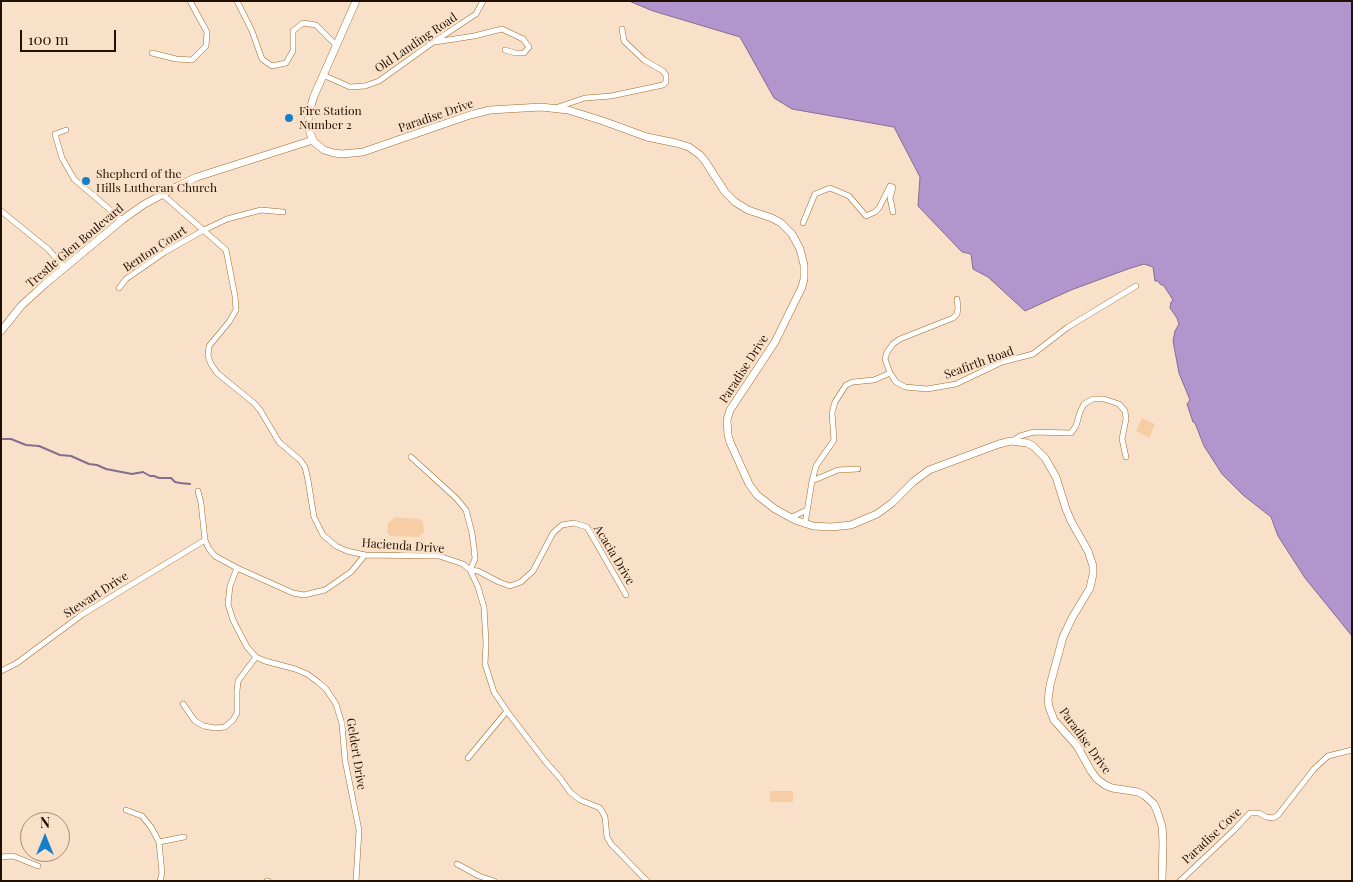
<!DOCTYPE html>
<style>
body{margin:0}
#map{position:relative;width:1353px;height:882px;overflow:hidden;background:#f9e1c9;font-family:"Playfair Display",serif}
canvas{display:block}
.frame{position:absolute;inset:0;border:2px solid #211000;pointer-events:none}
.north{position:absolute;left:20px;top:812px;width:50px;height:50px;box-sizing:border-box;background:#f9e1c9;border:1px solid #a38d79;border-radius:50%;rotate:0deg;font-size:14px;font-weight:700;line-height:20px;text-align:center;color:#211000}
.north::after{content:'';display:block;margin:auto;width:18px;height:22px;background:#167fc9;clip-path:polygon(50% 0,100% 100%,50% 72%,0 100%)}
.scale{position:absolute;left:20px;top:30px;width:96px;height:22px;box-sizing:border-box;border:2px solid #211000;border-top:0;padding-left:6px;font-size:15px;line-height:18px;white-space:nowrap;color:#211000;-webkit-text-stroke:4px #f9e1c9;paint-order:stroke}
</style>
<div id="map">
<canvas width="1353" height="882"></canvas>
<div class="frame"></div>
<div class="north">N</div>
<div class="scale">100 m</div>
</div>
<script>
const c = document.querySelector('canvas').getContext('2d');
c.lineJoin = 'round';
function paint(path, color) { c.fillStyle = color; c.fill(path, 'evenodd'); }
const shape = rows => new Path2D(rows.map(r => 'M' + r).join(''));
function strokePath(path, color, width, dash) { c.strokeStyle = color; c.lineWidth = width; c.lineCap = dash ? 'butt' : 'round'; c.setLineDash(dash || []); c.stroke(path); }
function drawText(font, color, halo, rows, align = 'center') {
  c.font = font + ' "Playfair Display",serif'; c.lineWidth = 5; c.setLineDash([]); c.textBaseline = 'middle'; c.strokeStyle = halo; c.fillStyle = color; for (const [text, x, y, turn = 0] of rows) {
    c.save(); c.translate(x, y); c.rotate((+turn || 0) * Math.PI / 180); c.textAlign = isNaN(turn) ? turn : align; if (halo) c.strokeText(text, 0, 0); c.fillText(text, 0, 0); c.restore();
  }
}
paint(shape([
 [1142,418,1155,424,1149,438,1136,431],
 [395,517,418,519,423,521,424,532,419,537,390,536,387,532,388,523],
 [770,791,793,791,793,802,770,802]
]), '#f6cda4');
const water = shape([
 [629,1,1352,1,1352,636,1305,578,1278,536,1271,517,1243,495,1222,474,1204,446,1195,423,1193,422,1187,404,1190,400,1179,373,1173,341,1175,331,1179,324,1177,318,1170,308,1171,302,1173,300,1164,286,1160,284,1158,281,1155,281,1153,267,1144,264,1128,269,1071,290,1025,311,988,277,973,269,971,254,962,252,918,206,920,177,894,127,792,109,774,98,740,37,653,11,629,1]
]);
paint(water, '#b195cc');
strokePath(water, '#866d8f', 1);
strokePath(shape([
 [1,439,11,439,26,445,39,446,60,455,71,456,89,464,97,465,106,469,132,474,143,472,150,476,154,476,159,478,171,478,175,482,180,483,190,484]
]), '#866d8f', 2);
const minor = shape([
 [237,1,252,31,262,59,272,66,286,63,293,51,293,31,303,23,316,25,337,46],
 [435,42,474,36,502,29,523,39,529,47,524,53,515,53,505,50],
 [152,53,176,59,192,60,206,46,207,32,190,1],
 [323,75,350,87,365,86,379,81,432,43,476,14,483,1],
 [555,108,585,98,611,96,663,85,666,82,666,75,663,71,644,60,624,41,622,29],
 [66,130,55,134,62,158,74,179,122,220],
 [890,186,893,187,890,198,893,212],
 [162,194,226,250,235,296,236,310,229,322,209,346,208,356,211,364,217,373,254,403,260,410,279,442,300,460,305,467,308,480,314,517,323,535,336,546,347,551,365,555,439,556,463,564,470,570,478,587,484,607,486,643,485,664,494,692,509,714,545,761,560,778,570,792,580,800,600,808,605,817,607,837,611,844,647,881],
 [1,211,48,249,64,267],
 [803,223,815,194,830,188,849,196,866,216,875,212,879,208,890,186],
 [119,288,126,279,165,252,204,230,227,219,261,210,283,212],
 [890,373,885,359,887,352,893,344,900,339,953,318,957,314,958,308,957,299],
 [1012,441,1020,436,1034,432,1071,433,1076,426,1080,412,1084,404,1093,399,1104,399,1119,404,1125,411,1126,419,1122,439,1126,457],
 [411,457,456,498,466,510,472,533,474,548,475,559,470,570,478,571,499,582,510,586,521,582,533,571,553,533,562,525,574,523,587,527,626,595],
 [812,481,838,470,858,469],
 [198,491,201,503,205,540,209,549,215,556,237,568,293,593,304,595,325,590,351,572,365,555],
 [790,518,807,510],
 [805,524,812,481,816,466,834,440,832,413,835,402,846,385,853,382,874,380,890,373,896,382,905,387,927,389,956,384,1002,362,1033,354,1068,327,1136,286],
 [237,568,230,586,228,604,233,620,247,647,256,657,265,661,295,669,307,674,318,682,326,689,336,704,342,724,345,760,359,830,356,881],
 [1,671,17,663,83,614,205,540],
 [183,704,195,721,204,726,215,728,225,727,233,720,237,713,237,691,238,681,256,657],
 [468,758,507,711],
 [126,810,142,816,151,827,159,842,162,873,160,881],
 [159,842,184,837],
 [1,857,13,856,38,866],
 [457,864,479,876,494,881],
 [267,881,268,881],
 [1180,881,1234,830,1250,813,1259,813,1266,817,1273,818,1278,815,1314,769,1328,756,1352,750]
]);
const tertiary = shape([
 [356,1,314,96,309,112,308,122,310,133,314,142,324,150,334,153,342,154,363,152,470,115,490,110,541,107,568,110,603,121,647,137,676,143,689,147,700,155,705,161,725,192,735,202,748,210,772,218,781,223,792,234,800,249,804,265,804,279,802,287,775,342,734,404,730,410,727,420,728,435,730,442,749,484,757,495,775,509,795,520,813,526,831,527,851,525,877,514,892,503,913,482,929,470,999,444,1011,441,1027,443,1033,446,1045,458,1056,477,1066,509,1071,521,1088,551,1093,566,1093,574,1090,588,1072,618,1063,637,1050,685,1048,700,1049,707,1054,720,1077,746,1091,771,1097,779,1105,785,1112,788,1138,792,1144,795,1154,804,1157,811,1162,826,1163,842,1162,881],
 [1,331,21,306,45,284,122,220,143,205,178,186,197,177,313,140]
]);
strokePath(minor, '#a06a2a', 6);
strokePath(tertiary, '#a06a2a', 8);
strokePath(minor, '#fff', 5);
strokePath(tertiary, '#fff', 7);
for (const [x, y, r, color] of [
 [289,118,5,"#167fc9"],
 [86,181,5,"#167fc9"]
]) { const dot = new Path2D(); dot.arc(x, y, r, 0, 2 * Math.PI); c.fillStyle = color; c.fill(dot); strokePath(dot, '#f9e1c9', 2); }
drawText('12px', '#211000', '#f9e1c9', [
 ["Old Landing Road",416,43,-34],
 ["Paradise Drive",436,116,-19],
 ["Trestle Glen Boulevard",75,246,-40],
 ["Benton Court",155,249,-33],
 ["Seafirth Road",979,363,-20],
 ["Paradise Drive",744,369,-57],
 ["Hacienda Drive",403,546,4],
 ["Acacia Drive",614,555,59],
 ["Stewart Drive",96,595,-33],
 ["Paradise Drive",1085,741,54],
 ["Geldert Drive",356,754,81],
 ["Paradise Cove",1212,836,-43]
]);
drawText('12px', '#211000', '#f9e1c9', [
 ["Fire Station",299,111],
 ["Number 2",299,125],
 ["Shepherd of the",96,174],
 ["Hills Lutheran Church",96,188]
], 'left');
</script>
